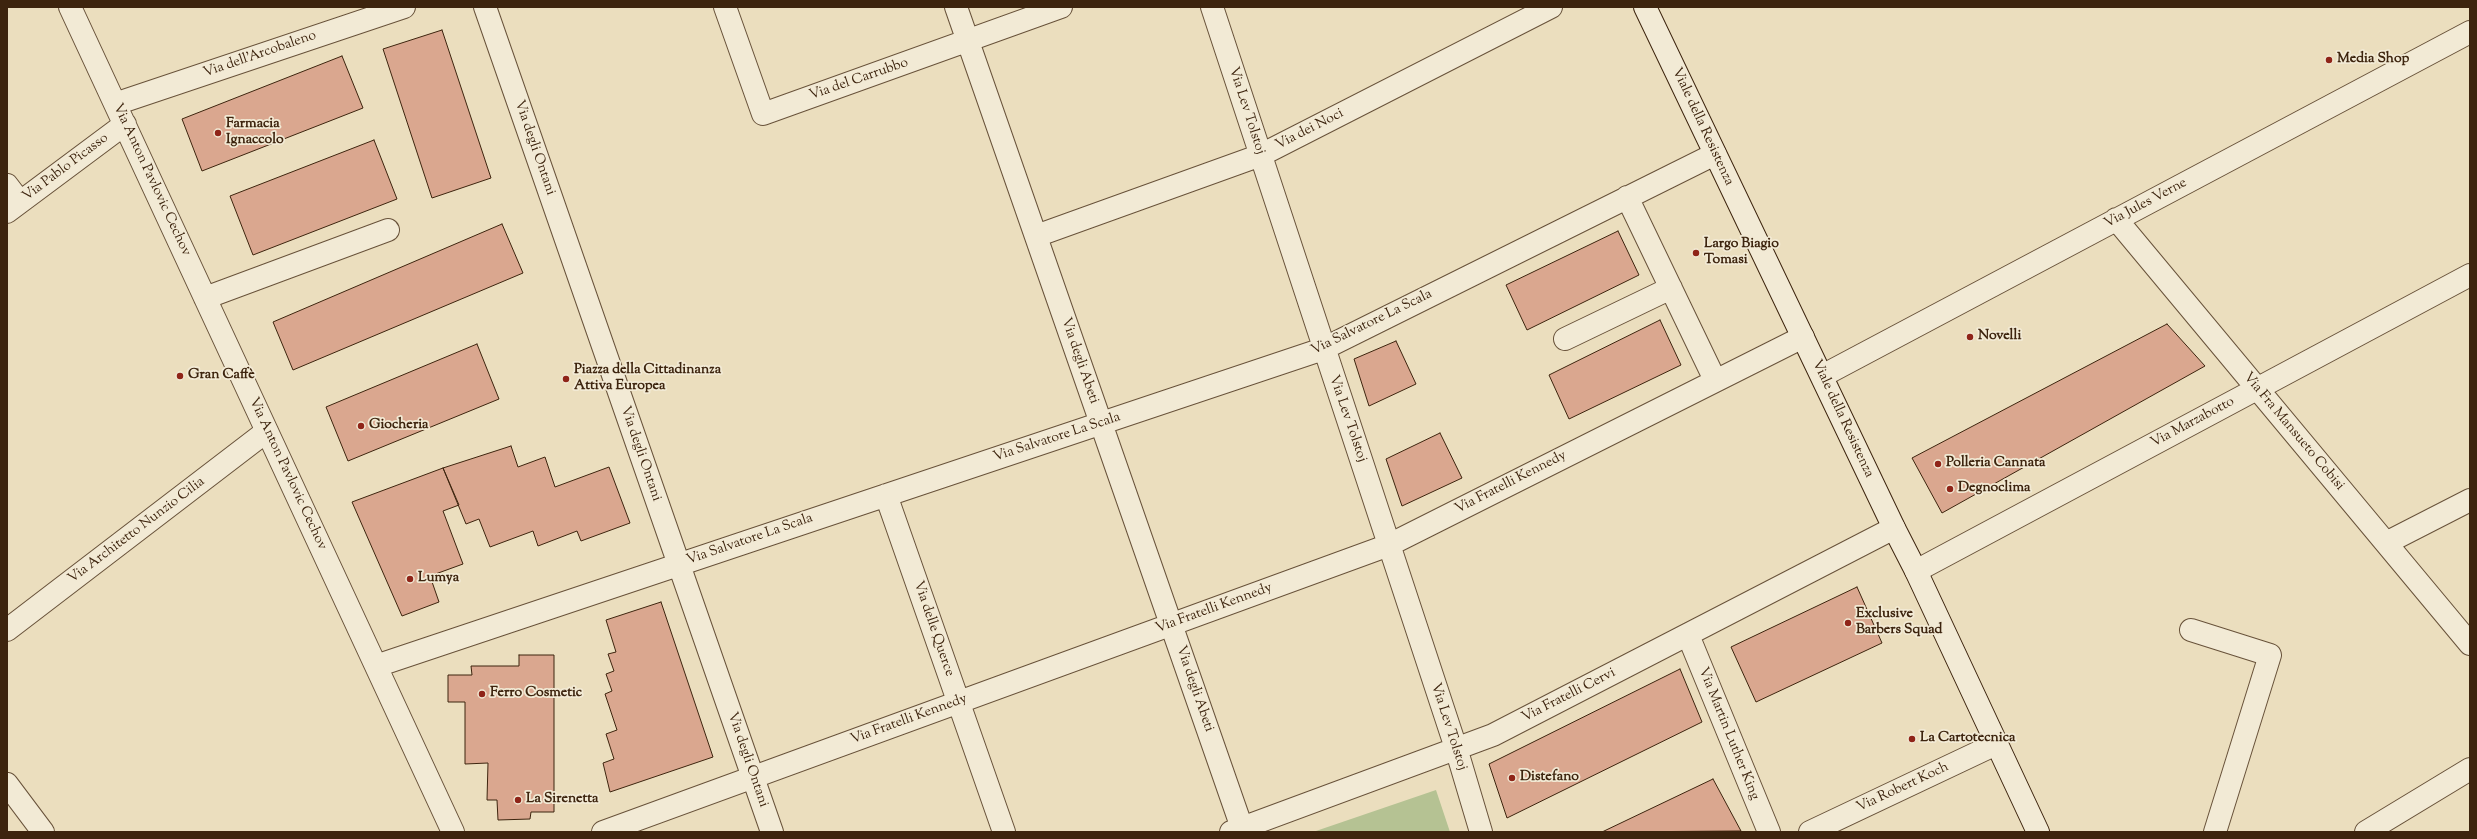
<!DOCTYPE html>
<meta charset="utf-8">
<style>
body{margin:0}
#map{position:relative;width:2477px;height:839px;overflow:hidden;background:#ebdebe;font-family:"Sorts Mill Goudy",serif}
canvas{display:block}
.frame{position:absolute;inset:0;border:8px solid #3d240e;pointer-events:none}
</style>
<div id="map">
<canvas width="2477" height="839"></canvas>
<div class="frame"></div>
</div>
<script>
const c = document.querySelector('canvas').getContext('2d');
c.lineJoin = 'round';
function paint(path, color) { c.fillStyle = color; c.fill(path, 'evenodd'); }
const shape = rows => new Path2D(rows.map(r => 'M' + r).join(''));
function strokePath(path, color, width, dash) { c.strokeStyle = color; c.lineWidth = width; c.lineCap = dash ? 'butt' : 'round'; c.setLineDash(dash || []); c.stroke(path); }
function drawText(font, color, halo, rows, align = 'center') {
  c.font = font + ' "Sorts Mill Goudy",serif'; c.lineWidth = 3.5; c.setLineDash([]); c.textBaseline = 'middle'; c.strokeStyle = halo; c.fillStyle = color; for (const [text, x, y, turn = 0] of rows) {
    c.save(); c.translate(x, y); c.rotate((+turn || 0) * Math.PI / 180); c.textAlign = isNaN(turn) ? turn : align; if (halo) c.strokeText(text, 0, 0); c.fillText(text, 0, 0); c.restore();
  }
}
paint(shape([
 [1436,790,1450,832,1313,832]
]), '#b5c293');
const building = shape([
 [442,30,491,178,432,198,383,49,442,30],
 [342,56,363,108,202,171,182,119,342,56],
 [374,140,397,199,253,255,230,196,374,140],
 [502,224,523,273,293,370,273,322,502,224],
 [1618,231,1639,275,1527,330,1506,285,1618,231],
 [1660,320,1681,365,1569,419,1549,375,1660,320],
 [2167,324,2205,366,1942,513,1912,458,2167,324],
 [1396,341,1416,384,1369,406,1354,359,1396,341],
 [477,344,499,399,348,461,326,407,477,344],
 [1440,433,1462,478,1402,506,1386,459,1440,433],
 [511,446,518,467,545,457,555,487,609,467,630,523,581,541,577,531,538,546,533,531,490,547,479,519,466,524,443,468,511,446],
 [443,468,459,505,443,511,463,564,430,576,439,602,402,616,352,502,443,468],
 [1857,587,1882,643,1756,702,1731,647,1857,587],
 [661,602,713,757,610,792,603,763,614,759,606,734,617,730,605,694,612,691,606,674,614,671,608,654,616,652,606,620,661,602],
 [519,655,554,655,554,812,531,812,530,819,498,820,497,800,487,800,488,763,465,764,465,702,448,702,448,675,472,675,471,666,519,666,519,655],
 [1680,669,1702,722,1507,818,1489,764,1680,669],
 [1713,779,1741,831,1602,832,1713,779]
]);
paint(building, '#daa78f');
strokePath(building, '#3d240e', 1);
const street = shape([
 [70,7,453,832],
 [485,7,772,832],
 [725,7,763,114,1061,7],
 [956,7,1242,828],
 [1212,7,1456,748,1481,832],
 [115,104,404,7],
 [7,185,20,202],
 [1627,197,1715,380],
 [7,212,125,124],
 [2116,219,2470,644],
 [1036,236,1261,155,1551,7],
 [205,298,388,230],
 [1565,339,1671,288],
 [1822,376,2470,32],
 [886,495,1004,832],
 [2386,543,2470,500],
 [1916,571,2470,275],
 [7,630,267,431],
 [2191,630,2270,655,2215,832],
 [1688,635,1769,832],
 [376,666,1323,349,1715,154],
 [7,784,43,832],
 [603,832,1389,545,1803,337],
 [1231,832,1493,735,1894,528],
 [1810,832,1996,744],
 [2366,832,2470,769]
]);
const secondary = shape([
 [1645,7,1894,528,1916,571,2038,832]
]);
strokePath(street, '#68523a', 24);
strokePath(secondary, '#3d240e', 24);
strokePath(street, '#f2ead5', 22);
strokePath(secondary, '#f2ead5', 22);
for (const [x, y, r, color] of [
 [2329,60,4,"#8f2418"],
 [218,133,4,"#8f2418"],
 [1696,253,4,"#8f2418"],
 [1970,337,4,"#8f2418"],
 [180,376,4,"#8f2418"],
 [566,379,4,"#8f2418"],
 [361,426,4,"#8f2418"],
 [1938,464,4,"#8f2418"],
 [1950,489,4,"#8f2418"],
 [410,579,4,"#8f2418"],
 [1848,623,4,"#8f2418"],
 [482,694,4,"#8f2418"],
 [1912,739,4,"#8f2418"],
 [1512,778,4,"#8f2418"],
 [518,800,4,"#8f2418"]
]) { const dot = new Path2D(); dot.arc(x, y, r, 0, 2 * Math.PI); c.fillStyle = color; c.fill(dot); strokePath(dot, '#f2ead5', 1.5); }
drawText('14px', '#3d240e', '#f2ead5', [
 ["Via dell'Arcobaleno",260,55,-19],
 ["Via del Carrubbo",859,80,-19],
 ["Via Lev Tolstoj",1246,111,72],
 ["Viale della Resistenza",1702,127,65],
 ["Via dei Noci",1310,130,-27],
 ["Via degli Ontani",534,148,71],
 ["Via Pablo Picasso",66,168,-37],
 ["Via Anton Pavlovic Cechov",151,180,65],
 ["Via Jules Verne",2146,204,-28],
 ["Via Salvatore La Scala",1372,323,-26],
 ["Via degli Abeti",1079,361,71],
 ["Via Lev Tolstoj",1347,419,71],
 ["Viale della Resistenza",1842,419,65],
 ["Via Marzabotto",2193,423,-28],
 ["Via Fra Mansueto Cobisi",2293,432,50],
 ["Via Salvatore La Scala",1057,438,-18],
 ["Via degli Ontani",640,454,71],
 ["Via Anton Pavlovic Cechov",287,474,65],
 ["Via Fratelli Kennedy",1511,483,-27],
 ["Via Architetto Nunzio Cilia",137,531,-37],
 ["Via Salvatore La Scala",750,540,-19],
 ["Via Fratelli Kennedy",1214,609,-20],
 ["Via delle Querce",933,629,71],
 ["Via degli Abeti",1194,689,71],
 ["Via Fratelli Cervi",1569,696,-27],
 ["Via Fratelli Kennedy",909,720,-20],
 ["Via Lev Tolstoj",1448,727,72],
 ["Via Martin Luther King",1728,734,68],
 ["Via degli Ontani",747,760,71],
 ["Via Robert Koch",1903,788,-25]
]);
drawText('bold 14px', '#3d240e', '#f2ead5', [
 ["Media Shop",2337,60],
 ["Farmacia",226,125],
 ["Ignaccolo",226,141],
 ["Largo Biagio",1704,245],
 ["Tomasi",1704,261],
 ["Novelli",1978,337],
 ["Piazza della Cittadinanza",574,371],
 ["Attiva Europea",574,387],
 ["Gran Caffè",188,376],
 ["Giocheria",369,426],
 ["Polleria Cannata",1946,464],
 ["Degnoclima",1958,489],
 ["Lumya",418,579],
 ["Exclusive",1856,615],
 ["Barbers Squad",1856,631],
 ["Ferro Cosmetic",490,694],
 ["La Cartotecnica",1920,739],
 ["Distefano",1520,778],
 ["La Sirenetta",526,800]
], 'left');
</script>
